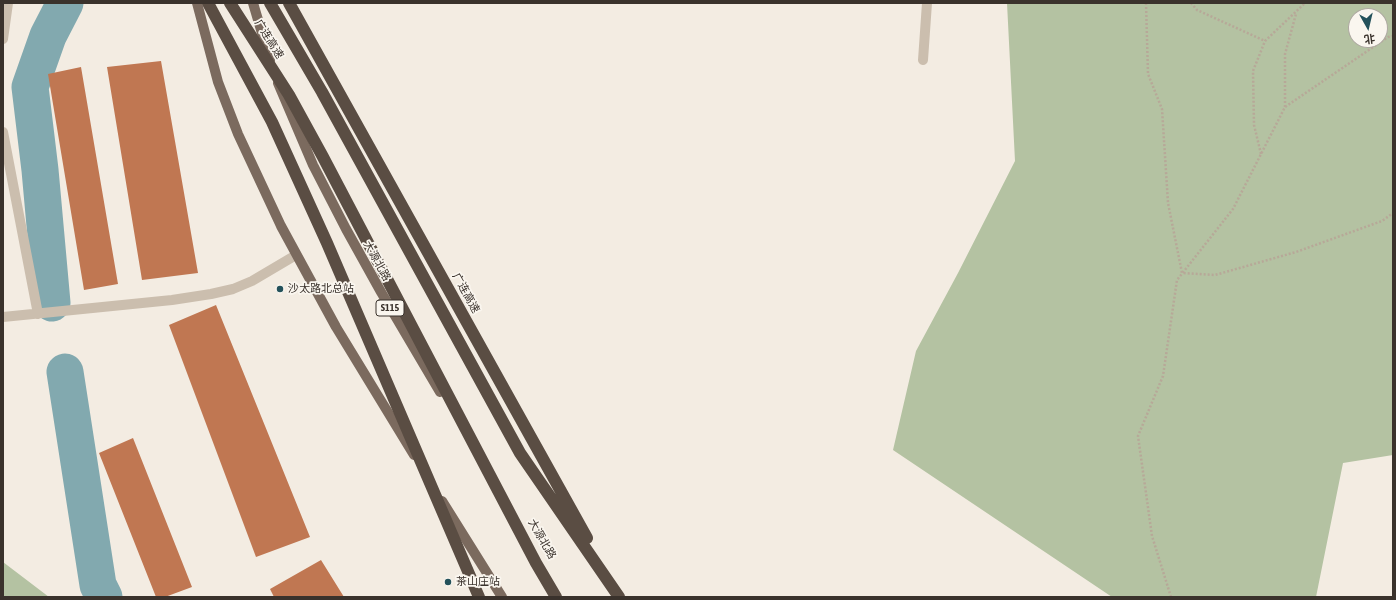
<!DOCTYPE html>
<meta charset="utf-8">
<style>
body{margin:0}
#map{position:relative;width:1396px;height:600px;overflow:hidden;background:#f3ece2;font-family:"Asap Condensed","Noto Sans SC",sans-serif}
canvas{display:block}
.frame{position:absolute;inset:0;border:4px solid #3a322c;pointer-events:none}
.north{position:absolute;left:1348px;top:8px;width:40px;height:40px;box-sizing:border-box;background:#faf6ef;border:1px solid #ada8a1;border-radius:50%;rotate:172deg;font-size:11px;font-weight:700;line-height:16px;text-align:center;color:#3a322c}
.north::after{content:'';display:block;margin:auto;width:14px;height:18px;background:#23515a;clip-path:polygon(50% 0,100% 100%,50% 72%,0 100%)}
</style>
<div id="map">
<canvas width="1396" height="600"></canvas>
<div class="frame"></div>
<div class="north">北</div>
</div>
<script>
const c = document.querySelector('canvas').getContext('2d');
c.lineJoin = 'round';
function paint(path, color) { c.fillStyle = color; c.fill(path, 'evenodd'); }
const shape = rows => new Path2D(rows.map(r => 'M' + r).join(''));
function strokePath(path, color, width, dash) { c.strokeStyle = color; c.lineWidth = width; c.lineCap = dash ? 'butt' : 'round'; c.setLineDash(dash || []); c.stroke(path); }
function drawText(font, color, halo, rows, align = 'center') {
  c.font = font + ' "Asap Condensed","Noto Sans SC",sans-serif'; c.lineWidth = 3.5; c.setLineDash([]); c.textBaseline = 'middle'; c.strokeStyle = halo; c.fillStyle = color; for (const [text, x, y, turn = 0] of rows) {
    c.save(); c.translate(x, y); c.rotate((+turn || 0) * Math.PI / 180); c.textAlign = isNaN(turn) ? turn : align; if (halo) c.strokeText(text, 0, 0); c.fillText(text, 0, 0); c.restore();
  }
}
paint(shape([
 [1007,3,1393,3,1393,455,1343,463,1316,597,1112,597,893,450,916,351,958,273,1015,161],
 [1356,16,1380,16,1380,40,1356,40],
 [3,562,49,597,3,597]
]), '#b4c2a2');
strokePath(shape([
 [52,303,40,170,30,87,48,36,65,3],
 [65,372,98,585,104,597]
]), '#82a9af', 37);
paint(shape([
 [161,61,198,273,142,280,107,67],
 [81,67,118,284,84,290,48,74],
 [216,305,310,537,256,557,169,325],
 [133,438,192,587,165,597,156,597,99,453],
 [321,560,344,597,274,597,270,589]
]), '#c07752');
strokePath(shape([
 [1146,3,1148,74,1162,109,1168,203,1182,273,1215,275,1296,252,1382,221,1393,213],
 [1191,3,1197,10,1265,41],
 [1285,107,1285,54,1296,14],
 [1261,154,1254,125,1253,71,1265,41,1305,3],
 [1171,597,1152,536,1138,436,1163,376,1177,280,1233,209,1285,107,1388,37,1393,36]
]), '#b7a898', 2.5, [2, 2]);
strokePath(shape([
 [3,39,8,3],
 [923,60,927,3],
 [3,132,38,314],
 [3,317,172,300,211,294,233,289,252,281,296,255]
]), '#cbbeae', 10);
strokePath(shape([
 [197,3,218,82,238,134,281,226,336,327,414,455],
 [253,3,270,60],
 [278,83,313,165,346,229,381,292,440,392],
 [442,501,502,597]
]), '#7b6a5e', 10);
strokePath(shape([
 [270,3,322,92,520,453,619,597],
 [289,3,587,538]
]), '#5a4d43', 12);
strokePath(shape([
 [208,3,272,122,327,243,479,597],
 [230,3,289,95,323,157,536,563,556,597]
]), '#5a4d43', 12);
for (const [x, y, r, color] of [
 [280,289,4,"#23515a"],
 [448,582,4,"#23515a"]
]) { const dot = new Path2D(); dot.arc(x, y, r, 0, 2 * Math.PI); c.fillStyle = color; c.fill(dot); strokePath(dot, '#faf6ef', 1.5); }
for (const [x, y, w] of [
 [390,308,28]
]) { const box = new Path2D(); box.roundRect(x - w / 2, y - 8, w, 16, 3); c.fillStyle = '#faf6ef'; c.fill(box); strokePath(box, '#3a322c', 1); }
drawText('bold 10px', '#3a322c', null, [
 ["S115",390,308]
]);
drawText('11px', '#3a322c', '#faf6ef', [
 ["广连高速",269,39,58],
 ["大源北路",377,261,61],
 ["广连高速",466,293,61],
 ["大源北路",542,539,60]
]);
drawText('11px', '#3a322c', '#faf6ef', [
 ["沙太路北总站",288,289],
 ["茶山庄站",456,582]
], 'left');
</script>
